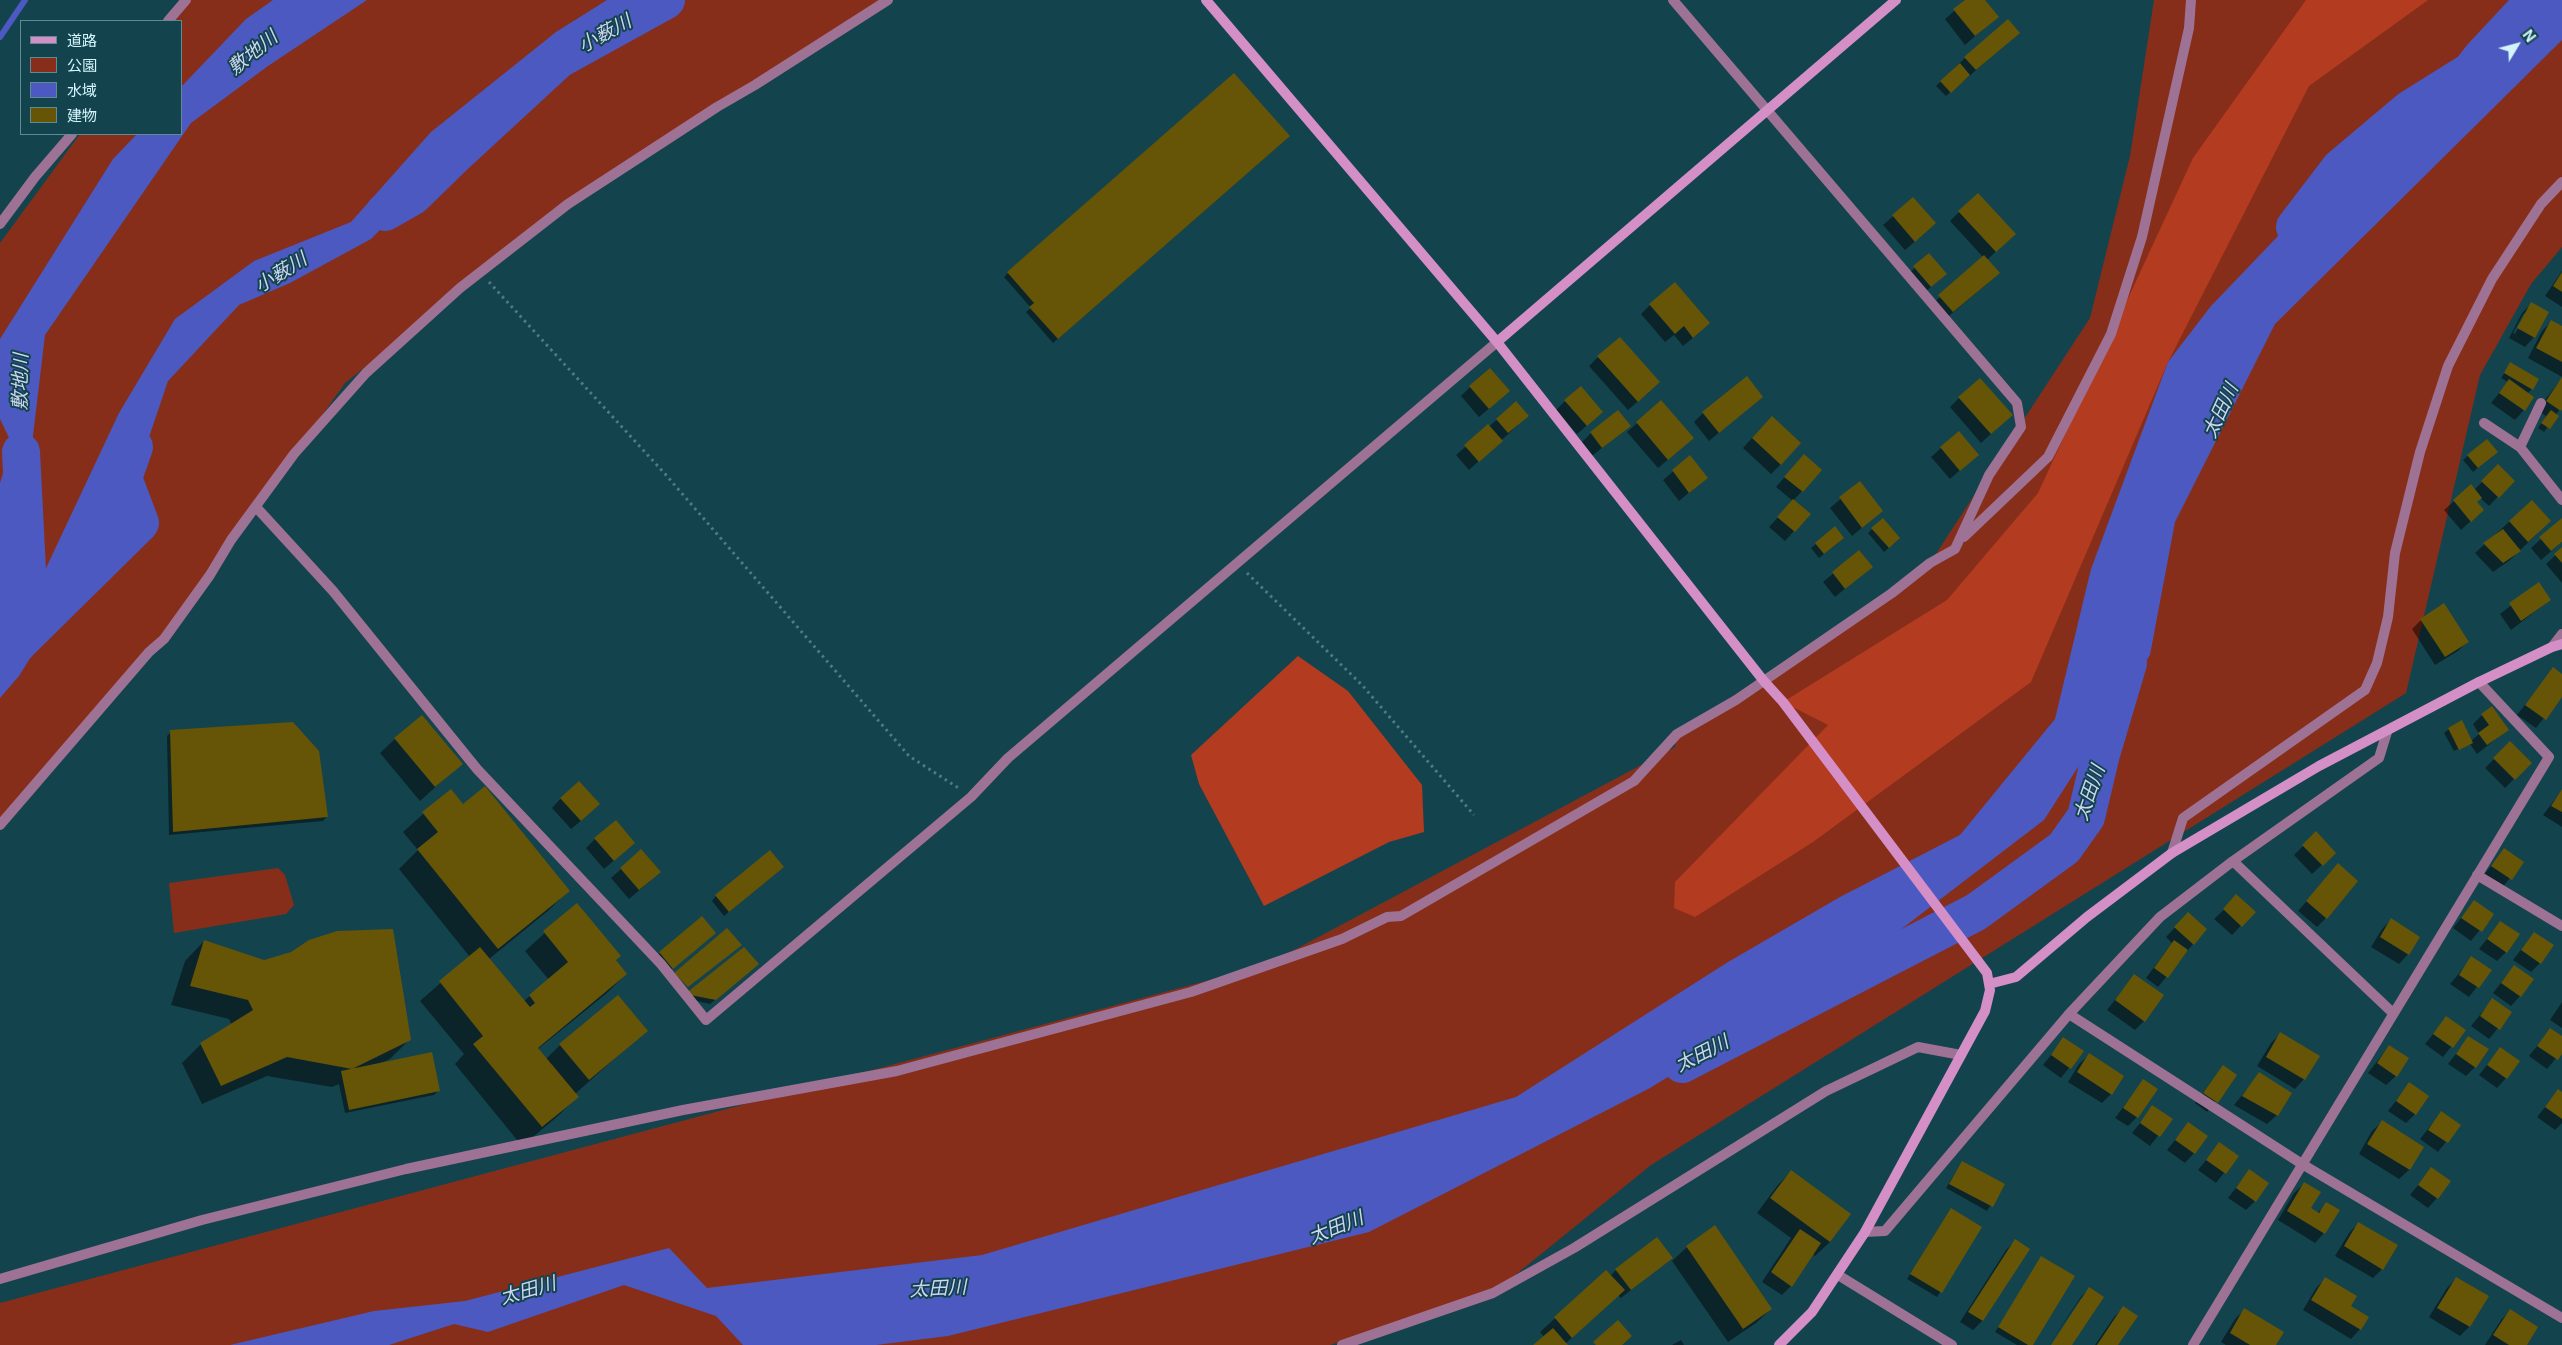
<!DOCTYPE html>
<meta charset="utf-8">
<style>
body{margin:0}
#map{position:relative;width:2562px;height:1345px;overflow:hidden;background:#13444e;font-family:Inter,"Noto Sans JP",sans-serif}
canvas{display:block}
.legend{position:absolute;left:20px;top:20px;width:162px;height:115px;box-sizing:border-box;background:#13444e;border:1px solid #608a94;margin:0;padding:6px 9px;list-style:none;font-size:15px;color:#d3f4fc}
.legend li{display:flex;align-items:center;gap:10px;height:25px}
.legend b{width:25px;border:1px solid #608a94}
.north{position:absolute;left:2492px;top:20px;width:50px;height:50px;-webkit-text-stroke:4px #13444e;paint-order:stroke;rotate:53deg;font-size:14px;font-weight:700;line-height:20px;text-align:center;color:#d3f4fc}
.north::after{content:'';display:block;margin:auto;width:18px;height:22px;background:#d3f4fc;clip-path:polygon(50% 0,100% 100%,50% 72%,0 100%)}
</style>
<div id="map">
<canvas width="2562" height="1345"></canvas>
<ul class="legend">
<li><b style="height:6px;background:#d48fc6"></b>道路</li>
<li><b style="height:14px;background:#872e1a"></b>公園</li>
<li><b style="height:14px;background:#4c59c0"></b>水域</li>
<li><b style="height:14px;background:#665407"></b>建物</li>
</ul>
<div class="north">N</div>
</div>
<script>
const c = document.querySelector('canvas').getContext('2d');
c.lineJoin = 'round';
function paint(path, color) { c.fillStyle = color; c.fill(path, 'evenodd'); }
const shape = rows => new Path2D(rows.map(r => 'M' + r).join(''));
function strokePath(path, color, width, dash) { c.strokeStyle = color; c.lineWidth = width; c.lineCap = dash ? 'butt' : 'round'; c.setLineDash(dash || []); c.stroke(path); }
function drawText(font, color, halo, rows, align = 'center') {
  c.font = font + ' Inter,"Noto Sans JP",sans-serif'; c.lineWidth = 4; c.setLineDash([]); c.textBaseline = 'middle'; c.strokeStyle = halo; c.fillStyle = color; for (const [text, x, y, turn = 0] of rows) {
    c.save(); c.translate(x, y); c.rotate((+turn || 0) * Math.PI / 180); c.textAlign = isNaN(turn) ? turn : align; if (halo) c.strokeText(text, 0, 0); c.fillText(text, 0, 0); c.restore();
  }
}
paint(shape([
 [190,0,882,0,590,189,345,383,172,627,0,825,0,243,80,134,181,134,181,21,170,21],
 [2154,0,2562,0,2562,247,2531,284,2480,375,2406,693,1651,1165,1493,1293,1330,1345,0,1345,0,1303,1266,965,1675,747,1677,734,1930,563,2090,318,2130,156],
 [278,868,285,875,294,905,286,914,174,933,169,883]
]), '#872e1a');
paint(shape([
 [2306,0,2428,0,2309,86,2168,362,2031,682,1813,842,1695,917,1674,908,1675,882,1828,725,1783,702,1947,600,2038,493,2193,158],
 [1298,656,1348,691,1422,785,1424,832,1389,842,1264,906,1199,784,1191,755]
]), '#b33b20');
paint(shape([
 [273,0,367,0,268,66,191,123,45,335,27,486,15,543,23,617,119,413,175,319,254,261,351,222,431,132,556,32,607,0,666,0,637,15,511,98,371,239,290,283,239,305,168,381,126,505,19,676,0,698,0,483,12,444,0,419,0,339,113,159,137,134,181,134,181,87,246,19],
 [2509,0,2562,0,2562,40,2275,324,2175,522,2150,655,2044,820,1874,950,1650,1088,1369,1232,948,1336,876,1345,743,1345,716,1316,624,1285,488,1332,454,1324,389,1345,230,1345,374,1311,465,1301,669,1248,707,1288,982,1255,1516,1097,1728,962,1840,897,1960,835,2055,719,2091,569,2168,362,2211,306,2325,187,2423,102,2467,45]
]), '#4c59c0');
paint(shape([
 [1967,0,1983,0,1997,17,1965,45,1945,19],
 [2009,42,1946,96,1936,86,1965,58],
 [1284,141,1053,343,1026,312,1031,308,1004,277,1008,273],
 [1913,199,1925,233,1905,250,1883,225],
 [1959,212,2005,243,1987,260,1989,282,1943,321,1930,306,1984,258,1950,221],
 [1929,255,1945,274,1921,296,1905,277],
 [2562,271,2562,307,2545,296],
 [2531,304,2534,337,2525,347,2509,338,2522,313],
 [2524,313,2526,313,2515,334,2513,333],
 [1650,305,1699,333,1683,346,1674,335,1665,342,1641,314],
 [2551,322,2562,328,2562,377,2528,358,2542,331],
 [1598,357,1649,392,1628,410,1589,366],
 [2511,364,2532,389,2527,394,2524,410,2515,420,2491,403,2508,382,2501,378],
 [2562,378,2562,406,2544,432,2538,428,2546,416,2537,410],
 [1470,387,1499,400,1479,417,1461,396],
 [1762,396,1709,441,1694,422,1703,413],
 [1959,398,2011,415,1981,443,1950,407],
 [1565,401,1592,421,1577,434,1556,410],
 [1661,402,1683,447,1658,468,1627,432],
 [1516,403,1518,425,1469,470,1456,455],
 [1629,426,1592,456,1582,442,1591,433],
 [1762,427,1781,464,1771,474,1743,448],
 [2486,440,2492,456,2473,472,2463,460],
 [1941,448,1977,455,1950,479,1931,457],
 [1804,455,1821,470,1793,501,1794,531,1785,541,1769,527,1793,501,1776,487],
 [1690,457,1706,478,1679,501,1663,480],
 [2498,466,2513,481,2489,506,2480,498,2476,502,2473,519,2461,530,2444,510,2471,486,2474,490],
 [1859,483,1882,511,1852,536,1830,508],
 [2562,520,2562,542,2541,560,2531,548],
 [2510,521,2540,531,2510,560,2493,572,2475,553],
 [1835,528,1839,542,1819,558,1811,548],
 [1872,529,1894,543,1884,552,1868,533],
 [2562,549,2562,583,2546,564],
 [1859,552,1871,567,1835,597,1823,582],
 [2539,584,2550,600,2511,630,2500,614],
 [2421,620,2467,642,2458,651,2435,665,2412,629],
 [2553,669,2562,676,2562,695,2536,728,2517,715],
 [2482,715,2507,730,2477,754,2470,744,2454,751,2444,733,2449,729,2471,741,2479,734,2473,724],
 [171,732,327,817,323,821,169,835,167,736],
 [395,739,461,764,420,801,380,753],
 [2510,743,2530,763,2505,788,2485,768],
 [450,790,463,806,568,891,549,910,489,959,524,1001,549,980,525,951,577,904,626,974,607,993,538,1049,546,1059,560,1045,646,1031,575,1094,577,1097,558,1116,522,1146,455,1064,464,1054,420,1001,470,957,399,869,418,850,403,832],
 [2562,790,2562,827,2543,815],
 [561,798,589,814,571,829,552,808],
 [2316,833,2335,853,2312,874,2294,855],
 [595,839,624,852,604,869,586,848],
 [2504,850,2523,862,2501,889,2483,876],
 [641,851,650,881,629,899,611,878],
 [2338,865,2326,918,2317,927,2298,911],
 [778,871,724,916,712,901,716,896],
 [2474,902,2492,914,2471,941,2453,928],
 [2230,904,2254,912,2232,935,2214,919],
 [2391,920,2419,937,2408,954,2399,964,2371,947,2382,929],
 [2500,922,2506,952,2497,961,2479,949],
 [2179,923,2193,944,2158,987,2146,978,2172,943,2166,937],
 [2534,933,2540,963,2531,972,2513,960],
 [710,937,668,972,656,957,660,953],
 [204,941,409,1040,390,1059,381,1063,438,1091,434,1095,345,1113,339,1084,332,1087,267,1076,202,1104,182,1063,201,1044,232,1025,229,1019,171,1005,185,961],
 [2472,958,2490,970,2469,997,2450,984],
 [2514,966,2520,996,2511,1006,2493,993],
 [753,968,710,1004,683,998],
 [2134,976,2144,1021,2135,1030,2107,1010],
 [2492,1000,2511,1012,2489,1039,2471,1026],
 [2562,1002,2562,1028,2550,1020],
 [2446,1018,2464,1030,2443,1057,2425,1044],
 [2550,1030,2562,1038,2562,1051,2547,1069,2529,1056],
 [2280,1034,2304,1079,2295,1089,2257,1066,2271,1043],
 [2469,1037,2475,1067,2466,1076,2448,1064],
 [2064,1039,2082,1051,2061,1078,2043,1065],
 [2389,1046,2396,1076,2386,1085,2368,1073],
 [2500,1049,2506,1078,2497,1088,2479,1075],
 [2089,1055,2111,1094,2102,1103,2068,1082,2079,1064],
 [2223,1066,2235,1075,2207,1112,2195,1103],
 [2260,1073,2277,1115,2267,1124,2234,1105],
 [2143,1081,2137,1117,2128,1126,2115,1118],
 [2409,1084,2415,1114,2406,1123,2388,1111],
 [2558,1091,2562,1093,2562,1123,2555,1130,2537,1117],
 [2153,1107,2171,1119,2150,1146,2132,1133],
 [2441,1113,2459,1125,2438,1152,2420,1139],
 [2382,1122,2422,1147,2409,1170,2399,1179,2359,1154,2372,1131],
 [2188,1124,2194,1153,2185,1163,2167,1150],
 [2219,1144,2237,1156,2216,1183,2198,1170],
 [1962,1162,2003,1185,1987,1211,1946,1188],
 [2431,1169,2437,1198,2428,1208,2410,1195],
 [1791,1171,1830,1242,1815,1256,1812,1254,1791,1286,1782,1295,1762,1282,1791,1238,1757,1213,1777,1186],
 [2249,1171,2255,1201,2246,1210,2228,1198],
 [2304,1184,2310,1208,2317,1213,2327,1204,2324,1233,2315,1243,2278,1220,2294,1193],
 [1951,1209,1981,1227,1937,1297,1907,1279],
 [2358,1223,2382,1269,2373,1278,2335,1256,2349,1233],
 [2015,1241,2028,1249,1982,1321,1973,1330,1960,1322,2006,1250],
 [1687,1247,1771,1309,1756,1323,1728,1342,1672,1261],
 [1671,1258,1621,1298,1618,1295,1565,1344,1566,1345,1535,1345,1544,1337,1540,1332,1606,1272,1610,1276,1616,1270],
 [2042,1258,2031,1345,2017,1345,1995,1332],
 [2456,1278,2487,1297,2469,1327,2460,1336,2429,1317,2447,1288],
 [2325,1279,2349,1307,2360,1329,2351,1339,2303,1310,2316,1288],
 [2089,1289,2071,1345,2053,1345,2084,1298,2081,1298,2049,1345,2080,1298],
 [2123,1308,2117,1345,2095,1345,2114,1317],
 [2244,1310,2275,1345,2226,1345,2221,1342,2235,1319],
 [2511,1310,2525,1345,2485,1345,2501,1320],
 [1681,1340,1684,1345,1672,1345]
]), '#0007');
strokePath(shape([
 [0,37,25,0]
]), '#4c59c0', 6);
strokePath(shape([
 [385,212,413,196,456,154,559,59,666,0],
 [2295,227,2340,168,2410,109,2466,74],
 [21,452,30,629],
 [0,661,140,523,123,478,134,447],
 [1682,1064,1976,912,2064,848,2086,817,2101,754,2128,663]
]), '#4c59c0', 38);
paint(shape([
 [1965,0,1985,0,1999,17,1975,36,1953,9],
 [2008,19,2020,33,1976,70,1964,57],
 [1960,63,1970,75,1951,93,1940,81],
 [1234,73,1290,136,1058,339,1029,307,1034,303,1007,272],
 [1978,193,2016,234,1996,252,1958,211],
 [1913,197,1936,223,1915,242,1892,215],
 [1929,253,1947,274,1931,287,1913,266],
 [1984,255,2000,273,1953,312,1938,295],
 [2562,272,2562,292,2553,286],
 [1675,282,1710,323,1693,338,1684,326,1675,334,1649,304],
 [2531,302,2549,312,2535,338,2517,328],
 [2551,320,2562,326,2562,362,2536,348],
 [1620,337,1660,382,1638,402,1597,356],
 [2510,362,2539,379,2533,390,2504,373],
 [1490,368,1510,391,1489,409,1469,386],
 [1747,376,1763,397,1719,433,1702,412],
 [2562,377,2562,409,2561,411,2546,401],
 [1980,378,2013,415,1991,434,1958,397],
 [2509,379,2534,397,2525,411,2499,393],
 [1581,386,1603,412,1587,426,1564,400],
 [1661,400,1694,438,1668,460,1636,422],
 [1516,401,1529,416,1508,433,1496,419],
 [1618,410,1631,426,1602,448,1590,432],
 [2551,410,2559,416,2550,429,2541,423],
 [1772,416,1801,443,1781,465,1752,438],
 [1488,424,1503,441,1479,462,1464,445],
 [1959,431,1979,455,1960,471,1940,447],
 [2487,439,2498,452,2478,468,2467,455],
 [1804,454,1822,470,1803,492,1784,477],
 [1690,455,1708,478,1689,493,1672,470],
 [2498,464,2515,481,2499,498,2481,481],
 [1860,481,1883,511,1862,528,1839,497],
 [2471,484,2482,498,2477,502,2484,510,2471,522,2453,500],
 [1793,499,1811,514,1795,532,1777,517],
 [2532,500,2551,521,2528,542,2509,521],
 [1883,518,1900,538,1889,548,1871,528],
 [2562,518,2562,542,2551,551,2539,537],
 [1835,526,1844,538,1824,554,1815,543],
 [2503,529,2521,551,2503,563,2483,543],
 [2562,547,2562,563,2554,554],
 [1859,550,1873,567,1845,589,1832,572],
 [2539,582,2551,600,2521,621,2509,603],
 [2444,603,2469,642,2445,657,2420,619],
 [2553,667,2562,674,2562,697,2546,720,2525,705],
 [2492,706,2509,730,2487,745,2478,733,2489,725,2481,714],
 [422,715,463,764,435,787,394,738],
 [2462,720,2473,743,2459,750,2448,728],
 [293,722,319,751,328,817,173,832,170,730],
 [2510,741,2532,763,2515,780,2493,758],
 [579,781,600,804,581,821,560,798],
 [485,786,570,891,498,949,417,849,438,832,422,812,451,789,463,804],
 [2562,789,2562,812,2551,806],
 [616,820,635,843,614,861,594,838],
 [2316,831,2336,853,2323,866,2302,845],
 [2504,848,2524,862,2512,880,2491,866],
 [641,849,661,872,639,890,620,868],
 [770,850,784,867,729,912,715,895],
 [2338,863,2358,881,2327,919,2306,901],
 [2236,894,2256,912,2242,927,2223,909],
 [2474,900,2494,914,2482,932,2461,918],
 [577,903,621,956,616,960,627,974,538,1048,579,1097,542,1127,473,1044,483,1036,439,981,480,947,530,1007,535,1003,529,995,568,962,543,931],
 [2188,912,2207,929,2194,945,2174,927],
 [702,916,716,933,673,969,659,952],
 [2391,918,2420,937,2409,955,2380,937],
 [2500,921,2520,934,2507,953,2487,939],
 [727,928,742,945,688,987,674,973],
 [393,929,411,1040,352,1069,287,1057,221,1086,200,1043,253,1010,248,1000,190,986,204,940,264,960,291,952,309,940,337,931],
 [2534,932,2554,945,2541,964,2521,950],
 [2174,940,2188,950,2168,978,2154,968],
 [744,947,759,964,716,1000,685,994],
 [2471,956,2492,970,2479,988,2459,975],
 [2514,965,2534,979,2521,997,2501,983],
 [2134,974,2164,995,2145,1022,2115,1000],
 [618,995,648,1031,589,1080,559,1044],
 [2492,998,2512,1012,2500,1030,2480,1016],
 [2446,1016,2466,1030,2453,1048,2433,1034],
 [2550,1028,2562,1036,2562,1054,2558,1060,2537,1046],
 [2280,1032,2320,1056,2305,1080,2266,1057],
 [2468,1036,2489,1049,2476,1068,2456,1054],
 [2063,1037,2084,1051,2071,1069,2051,1055],
 [2389,1045,2409,1058,2397,1077,2377,1063],
 [2500,1047,2520,1061,2507,1079,2487,1065],
 [432,1052,440,1091,349,1110,341,1071],
 [2089,1053,2124,1076,2112,1095,2077,1072],
 [2223,1065,2237,1075,2218,1103,2203,1093],
 [2259,1072,2292,1093,2278,1116,2242,1096],
 [2143,1079,2158,1089,2138,1118,2123,1108],
 [2409,1082,2429,1096,2416,1115,2396,1101],
 [2558,1089,2562,1092,2562,1119,2545,1107],
 [2152,1105,2173,1119,2160,1137,2140,1123],
 [2441,1111,2461,1125,2448,1143,2428,1130],
 [2382,1120,2424,1147,2410,1170,2367,1144],
 [2188,1122,2208,1136,2195,1154,2175,1140],
 [2219,1142,2239,1156,2226,1174,2206,1160],
 [1962,1161,2005,1184,1993,1207,1949,1184],
 [2431,1167,2451,1181,2438,1199,2418,1185],
 [2249,1169,2269,1183,2256,1202,2236,1188],
 [1791,1170,1851,1214,1830,1242,1770,1198],
 [2304,1182,2321,1192,2311,1208,2319,1213,2326,1202,2340,1210,2325,1234,2287,1211],
 [1951,1208,1982,1227,1942,1293,1910,1274],
 [2358,1222,2398,1245,2383,1270,2344,1246],
 [1715,1225,1772,1309,1743,1329,1686,1246],
 [1800,1229,1821,1243,1792,1287,1771,1272],
 [1657,1237,1673,1258,1631,1290,1615,1269],
 [2015,1239,2030,1249,1983,1321,1968,1312],
 [2041,1256,2075,1276,2033,1345,2028,1345,1998,1327],
 [1606,1270,1625,1290,1572,1338,1554,1317],
 [2325,1277,2357,1296,2351,1306,2369,1317,2361,1330,2311,1300],
 [2456,1277,2489,1296,2470,1327,2437,1308],
 [2089,1287,2104,1297,2072,1345,2051,1345],
 [2123,1306,2138,1316,2118,1345,2097,1345],
 [2244,1308,2284,1332,2276,1345,2250,1345,2230,1333],
 [2510,1309,2538,1327,2527,1345,2509,1345,2493,1335],
 [1618,1320,1632,1336,1622,1345,1596,1345,1593,1342],
 [1553,1328,1568,1345,1533,1345]
]), '#665407');
strokePath(shape([
 [489,282,666,475,909,756,960,789],
 [1247,573,1362,685,1474,815]
]), '#4e7b84', 3, [2.5, 4]);
strokePath(shape([
 [168,21,186,0],
 [0,224,35,177,72,134],
 [2484,423,2520,447,2562,500],
 [2520,447,2541,403],
 [256,507,333,591,477,769,661,964,706,1020,971,797,1008,758,1497,342],
 [1964,537,2048,457,2111,334,2142,237,2189,28,2191,0],
 [2552,647,2562,634],
 [0,825,149,652,164,639,210,575,231,540,294,454,366,373,460,288,568,204,717,107,755,85,888,0],
 [2172,853,2183,818,2365,690,2377,663,2388,617,2395,553,2420,452,2448,366,2492,279,2541,204,2562,182],
 [2233,861,2393,1013],
 [2477,875,2562,926],
 [2069,1014,2302,1164,2562,1318],
 [1865,1232,1885,1231,2069,1014,2160,917,2233,861,2379,758,2387,732],
 [1838,1275,1952,1345],
 [0,1279,202,1220,406,1169,683,1110,897,1071,1191,992,1342,939,1387,917,1401,916,1634,781,1677,734,1736,700,1892,593,1930,563,1955,549,1989,475,2021,427,2017,403,1673,0],
 [1342,1345,1493,1293,1574,1248,1826,1091,1918,1047,1961,1055],
 [2193,1345,2549,757,2479,682]
]), '#9e7295', 10);
strokePath(shape([
 [1206,0,1497,342,1763,680,1783,702,1987,973,1990,990,1985,1011,1865,1232,1812,1312,1779,1345],
 [1497,342,1896,0],
 [1989,984,2016,977,2087,917,2172,853,2319,766,2479,682,2552,647,2562,644]
]), '#d48fc6', 10);
drawText('italic 19px', '#ced5f0', '#13444e', [
 ["小薮川",605,34,-29],
 ["敷地川",253,53,-39],
 ["小薮川",281,273,-32],
 ["敷地川",21,382,-89],
 ["太田川",2221,411,-65],
 ["太田川",2090,793,-71],
 ["太田川",1702,1054,-27],
 ["太田川",1336,1228,-22],
 ["太田川",938,1289,-3],
 ["太田川",528,1291,-16]
]);
</script>
